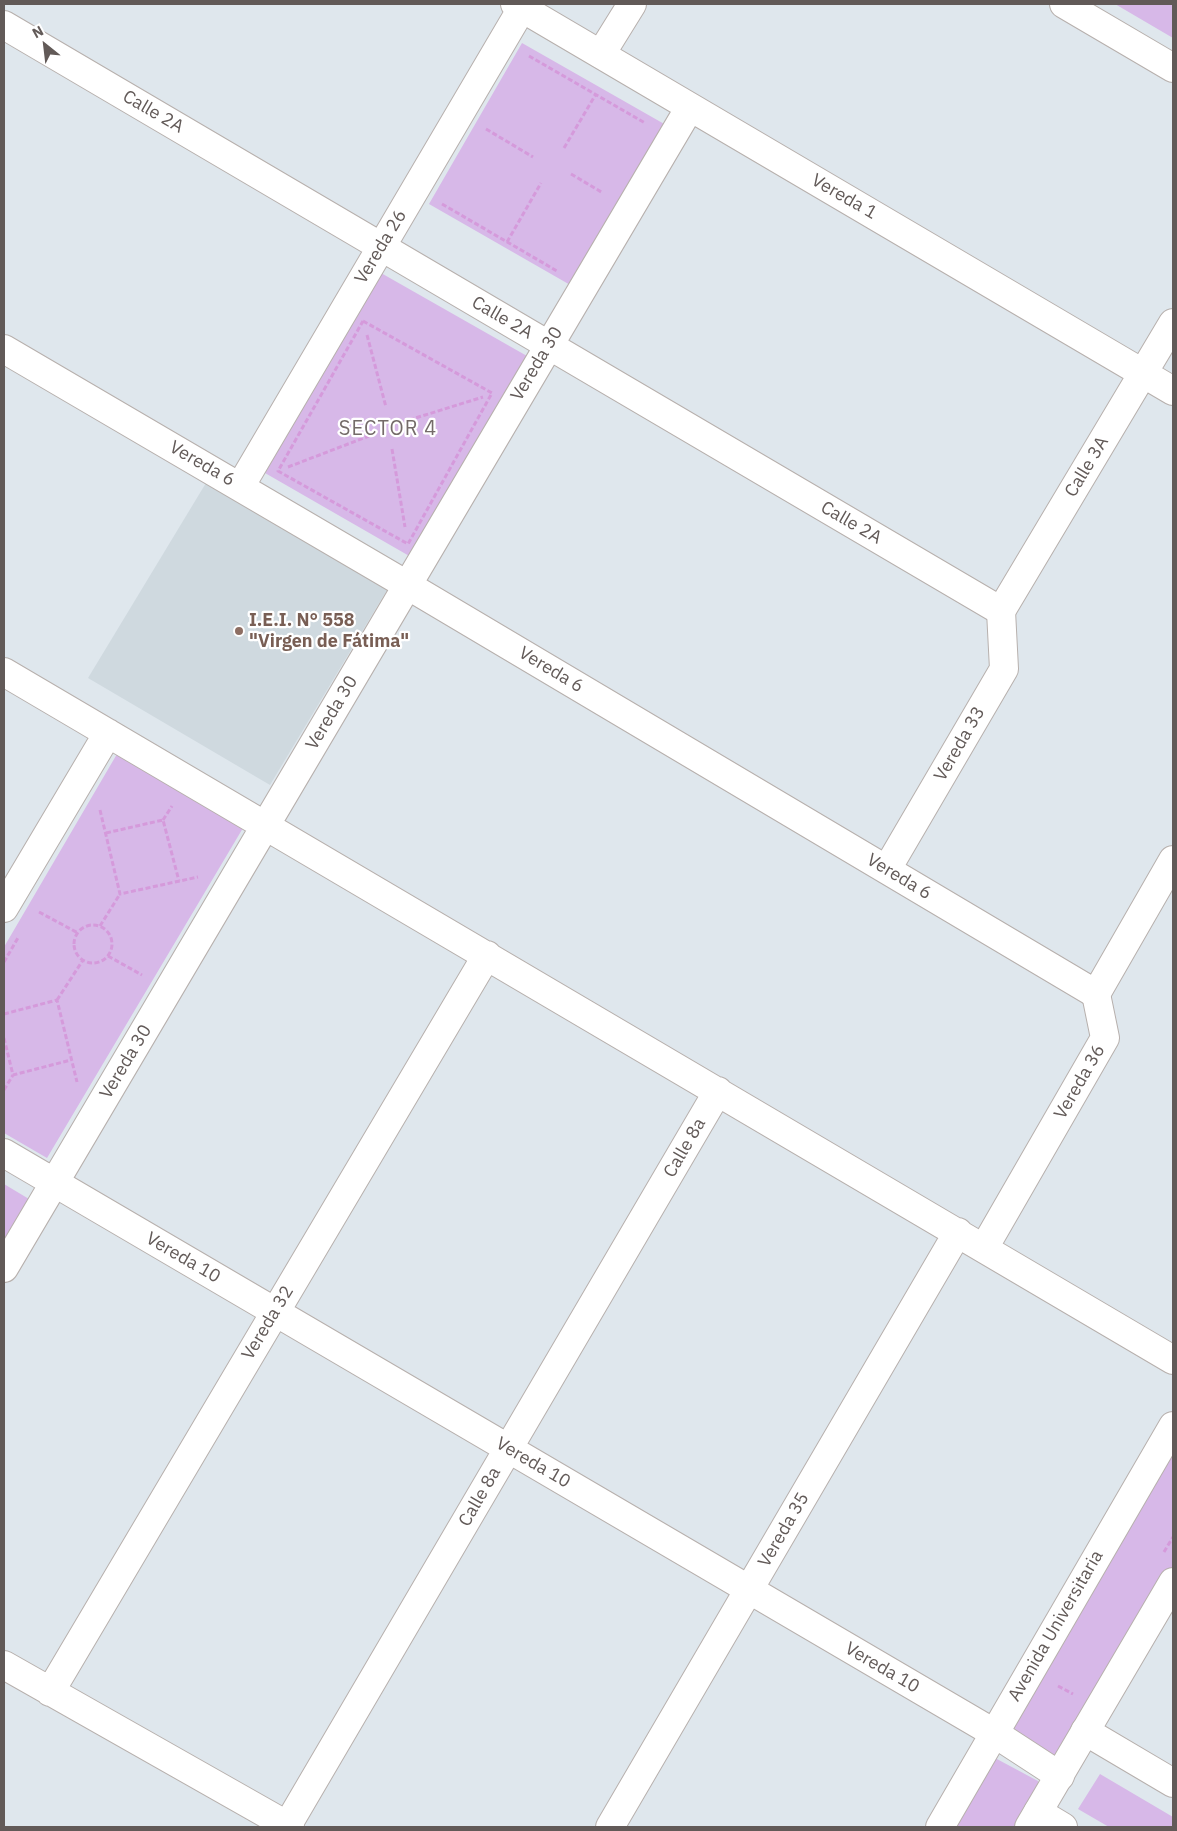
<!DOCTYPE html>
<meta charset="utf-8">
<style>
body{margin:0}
#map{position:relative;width:1177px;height:1831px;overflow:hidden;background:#dfe7ed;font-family:"IBM Plex Sans",sans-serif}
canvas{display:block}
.frame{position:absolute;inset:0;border:5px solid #625a58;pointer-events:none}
.north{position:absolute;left:20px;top:20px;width:50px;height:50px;-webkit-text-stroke:4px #fff;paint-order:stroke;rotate:331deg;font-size:14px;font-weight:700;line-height:20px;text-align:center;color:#625a58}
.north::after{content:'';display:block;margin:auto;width:18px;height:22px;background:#625a58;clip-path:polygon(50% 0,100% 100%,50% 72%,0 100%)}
</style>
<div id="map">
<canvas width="1177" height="1831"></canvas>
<div class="frame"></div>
<div class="north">N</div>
</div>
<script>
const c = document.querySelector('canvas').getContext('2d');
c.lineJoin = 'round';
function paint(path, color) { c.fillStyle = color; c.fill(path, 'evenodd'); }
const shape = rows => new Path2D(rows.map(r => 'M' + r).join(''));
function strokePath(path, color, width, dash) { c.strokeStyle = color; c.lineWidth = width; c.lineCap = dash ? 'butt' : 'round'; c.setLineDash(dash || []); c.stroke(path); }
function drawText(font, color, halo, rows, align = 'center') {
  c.font = font + ' "IBM Plex Sans",sans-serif'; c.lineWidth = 4.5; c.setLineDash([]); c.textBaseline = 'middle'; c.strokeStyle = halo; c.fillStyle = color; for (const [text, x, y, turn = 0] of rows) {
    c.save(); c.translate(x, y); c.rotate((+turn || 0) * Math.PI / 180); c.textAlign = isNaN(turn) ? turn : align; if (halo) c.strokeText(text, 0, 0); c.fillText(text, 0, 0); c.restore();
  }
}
paint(shape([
 [209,478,390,585,270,785,88,678]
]), '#cfd9df');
paint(shape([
 [1115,4,1173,4,1173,38],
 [522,43,666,125,572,286,429,204],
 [381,273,527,356,411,557,265,473],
 [117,754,243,828,47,1158,4,1133,4,947],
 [4,1184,29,1199,4,1241],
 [1173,1452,1173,1568,1061,1760,1012,1735,1013,1726],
 [995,1758,1038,1781,1039,1787,1019,1827,951,1827],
 [1100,1774,1173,1817,1173,1827,1109,1827,1078,1809]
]), '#d7b8e8');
const pedestrian = shape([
 [601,54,632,4],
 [887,869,1004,669,1001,611],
 [984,1248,1105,1038,1096,994]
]);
const minor = shape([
 [515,4,1173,391],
 [4,25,1001,611,1173,323],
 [4,349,407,585,1096,994,1173,860],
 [240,487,522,8],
 [4,672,1173,1360],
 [4,908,108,733],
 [4,1153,994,1733,1060,1776],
 [4,1268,690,107],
 [4,1665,290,1827],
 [50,1692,487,955],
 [1085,1731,1173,1783],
 [1038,1812,1063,1827],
 [287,1826,718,1091],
 [610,1827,958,1232]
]);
const tertiary = shape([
 [1064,4,1173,68],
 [940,1827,1173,1426],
 [1029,1827,1173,1582]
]);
strokePath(pedestrian, '#b7b0ad', 30);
strokePath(minor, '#b7b0ad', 30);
strokePath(tertiary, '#b7b0ad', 30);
strokePath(shape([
 [529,56,645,123],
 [486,129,533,157],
 [564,148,596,94],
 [571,174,603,193],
 [442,204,557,271],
 [507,242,541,183],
 [363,321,492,393,408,544,278,471,363,321],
 [367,335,386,407],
 [409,420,483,397],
 [392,449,405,527],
 [288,467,369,436],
 [100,810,120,894,198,877],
 [163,820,172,806],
 [106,833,163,820,179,881],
 [39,912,78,933],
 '74 944a19 19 0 1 1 38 0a19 19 0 1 1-38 0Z',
 [100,926,120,894],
 [108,956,142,975],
 [4,962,19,936],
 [57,1000,83,960],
 [4,1014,57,1000,77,1082],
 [4,1038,13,1075,71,1060],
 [4,1090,13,1075],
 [1164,1552,1173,1537],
 [1058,1686,1073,1694]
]), '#d59adb', 3, [5, 2.5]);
strokePath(pedestrian, '#fff', 28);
strokePath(minor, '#fff', 28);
strokePath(tertiary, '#fff', 28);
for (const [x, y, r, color] of [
 [239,631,5,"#8d6e63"]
]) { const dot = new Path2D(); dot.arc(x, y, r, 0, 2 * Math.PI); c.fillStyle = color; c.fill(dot); strokePath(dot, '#fff', 2); }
drawText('18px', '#625a58', '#fff', [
 ["Calle 2A",153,112,30],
 ["Vereda 1",844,197,30],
 ["Vereda 26",381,247,-59],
 ["Calle 2A",502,318,30],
 ["Vereda 30",537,364,-59],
 ["Vereda 6",202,464,30],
 ["Calle 3A",1087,467,-59],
 ["Calle 2A",851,523,30],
 ["Vereda 6",551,670,31],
 ["Vereda 30",332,713,-59],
 ["Vereda 33",960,744,-60],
 ["Vereda 6",899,877,31],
 ["Vereda 30",126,1062,-59],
 ["Vereda 36",1080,1082,-60],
 ["Calle 8a",685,1148,-60],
 ["Vereda 10",183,1258,30],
 ["Vereda 32",268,1323,-59],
 ["Vereda 10",533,1463,30],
 ["Calle 8a",480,1497,-60],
 ["Vereda 35",784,1530,-60],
 ["Avenida Universitaria",1056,1626,-60],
 ["Vereda 10",882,1668,30]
]);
drawText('bold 18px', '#785e54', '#fff', [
 ["I.E.I. N° 558",249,621],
 ["\"Virgen de Fátima\"",249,642]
], 'left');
c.letterSpacing = '1px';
drawText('20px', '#746b69', '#fff', [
 ["SECTOR 4",388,429]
]);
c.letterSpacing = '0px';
</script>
